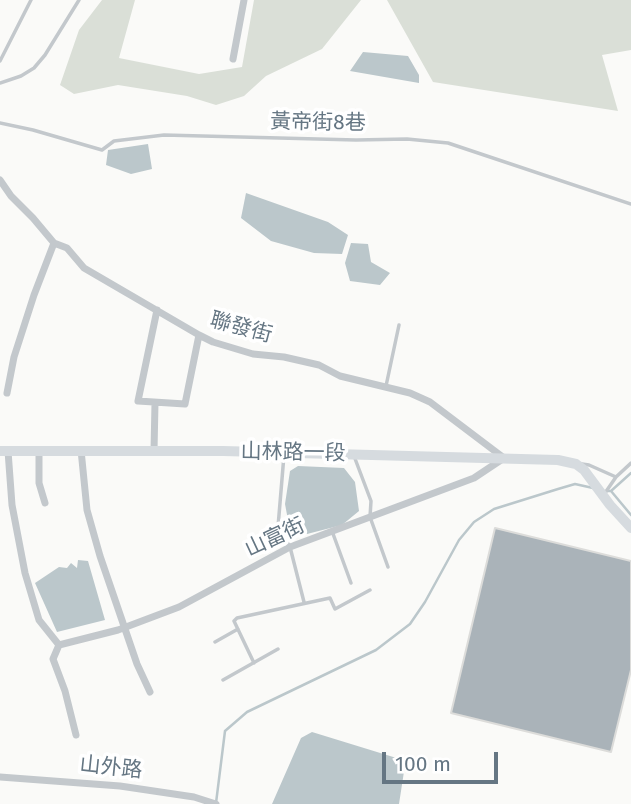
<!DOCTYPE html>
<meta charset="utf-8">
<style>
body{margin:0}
#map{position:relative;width:631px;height:804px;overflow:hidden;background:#fafaf8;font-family:"Fira Sans",sans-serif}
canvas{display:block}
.scale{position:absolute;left:382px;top:752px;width:116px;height:32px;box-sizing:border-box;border:4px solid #657683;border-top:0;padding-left:9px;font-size:21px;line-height:24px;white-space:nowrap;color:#657683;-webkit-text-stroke:5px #fff;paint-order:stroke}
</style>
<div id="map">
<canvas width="631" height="804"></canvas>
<div class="scale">100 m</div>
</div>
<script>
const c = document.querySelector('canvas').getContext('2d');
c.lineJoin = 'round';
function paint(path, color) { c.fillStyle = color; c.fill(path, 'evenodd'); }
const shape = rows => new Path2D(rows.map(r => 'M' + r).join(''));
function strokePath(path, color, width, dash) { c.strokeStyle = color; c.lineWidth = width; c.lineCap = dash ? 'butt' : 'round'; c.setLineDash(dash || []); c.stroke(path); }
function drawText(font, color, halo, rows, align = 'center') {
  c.font = font + ' "Fira Sans","Noto Sans TC",sans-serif'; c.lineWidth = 7; c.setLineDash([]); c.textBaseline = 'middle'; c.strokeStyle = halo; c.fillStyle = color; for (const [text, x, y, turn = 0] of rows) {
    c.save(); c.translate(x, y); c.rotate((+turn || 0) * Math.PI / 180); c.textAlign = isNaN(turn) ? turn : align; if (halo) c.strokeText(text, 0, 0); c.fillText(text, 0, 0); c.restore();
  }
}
paint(shape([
 [102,0,135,0,119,58,199,74,242,67,254,0,361,0,322,49,266,76,244,96,216,105,187,96,118,85,74,94,60,85,79,30],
 [387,0,631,0,631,50,602,55,618,111,433,82]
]), '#dadfd7');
paint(shape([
 [363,52,408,56,419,75,419,83,350,71],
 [148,144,152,169,131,174,106,165,108,150],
 [246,193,328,222,348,235,342,254,314,253,271,241,241,218],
 [351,243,368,244,371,262,390,273,380,285,350,281,345,263],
 [298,466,344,468,355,482,359,511,342,525,307,534,296,534,288,520,285,504,290,471],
 [78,560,88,561,105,620,57,632,35,583,59,567,67,568,71,563,77,568],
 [312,732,403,760,405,765,399,804,272,804,301,738]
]), '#bbc7cb');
strokePath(shape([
 [607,491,611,491,631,515],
 [611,491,631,473],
 [216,803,225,731,247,712,376,650,410,624,425,602,459,540,474,522,494,509,558,489,575,484,593,488]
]), '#bbc7cb', 2.5);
const building = shape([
 [495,528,631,561,631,670,611,752,451,713,495,528]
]);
paint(building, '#aab3b9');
strokePath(building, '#dcdcda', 2);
strokePath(shape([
 [0,61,31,0],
 [0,83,21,76,34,68,45,55,79,0],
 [0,123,33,130,102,150,114,141,164,135,356,140,407,139,448,143,631,204],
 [386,386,399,325],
 [284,455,278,527,290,547,304,602],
 [354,456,371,501,370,517,388,567],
 [582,464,589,465,616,477],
 [605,493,616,477,631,463],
 [332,531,351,583],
 [215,642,238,629],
 [254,663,234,621,237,618,330,598,335,609,370,590],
 [223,680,278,649]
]), '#c3c8cc', 3.5);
strokePath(shape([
 [233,59,244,0],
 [0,180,11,196,33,218,54,243,67,248,84,268,199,335,213,342,253,354,284,357,319,365,340,376,410,393,430,402,504,458,474,478,290,547,179,607,118,630,59,645],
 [157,310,138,401,185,404,199,335],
 [7,393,14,357,34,295,54,243],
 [39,450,39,483,45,503],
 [81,450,87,510,100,556,137,664,150,692],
 [8,451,12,505,25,573,39,620,59,645,53,659,65,691,76,735],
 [154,451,155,403],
 [0,777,120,786,194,797,216,804]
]), '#c3c8cc', 7);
strokePath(shape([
 [0,451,223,451,558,460,576,464,584,470,610,505,631,528]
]), '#d6dbdf', 10);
drawText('21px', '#657683', '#fff', [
 ["黃帝街8巷",318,123,1],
 ["聯發街",241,328,15],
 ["山林路一段",293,453,1],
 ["山富街",275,538,-25],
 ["山外路",111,768,6]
]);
</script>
